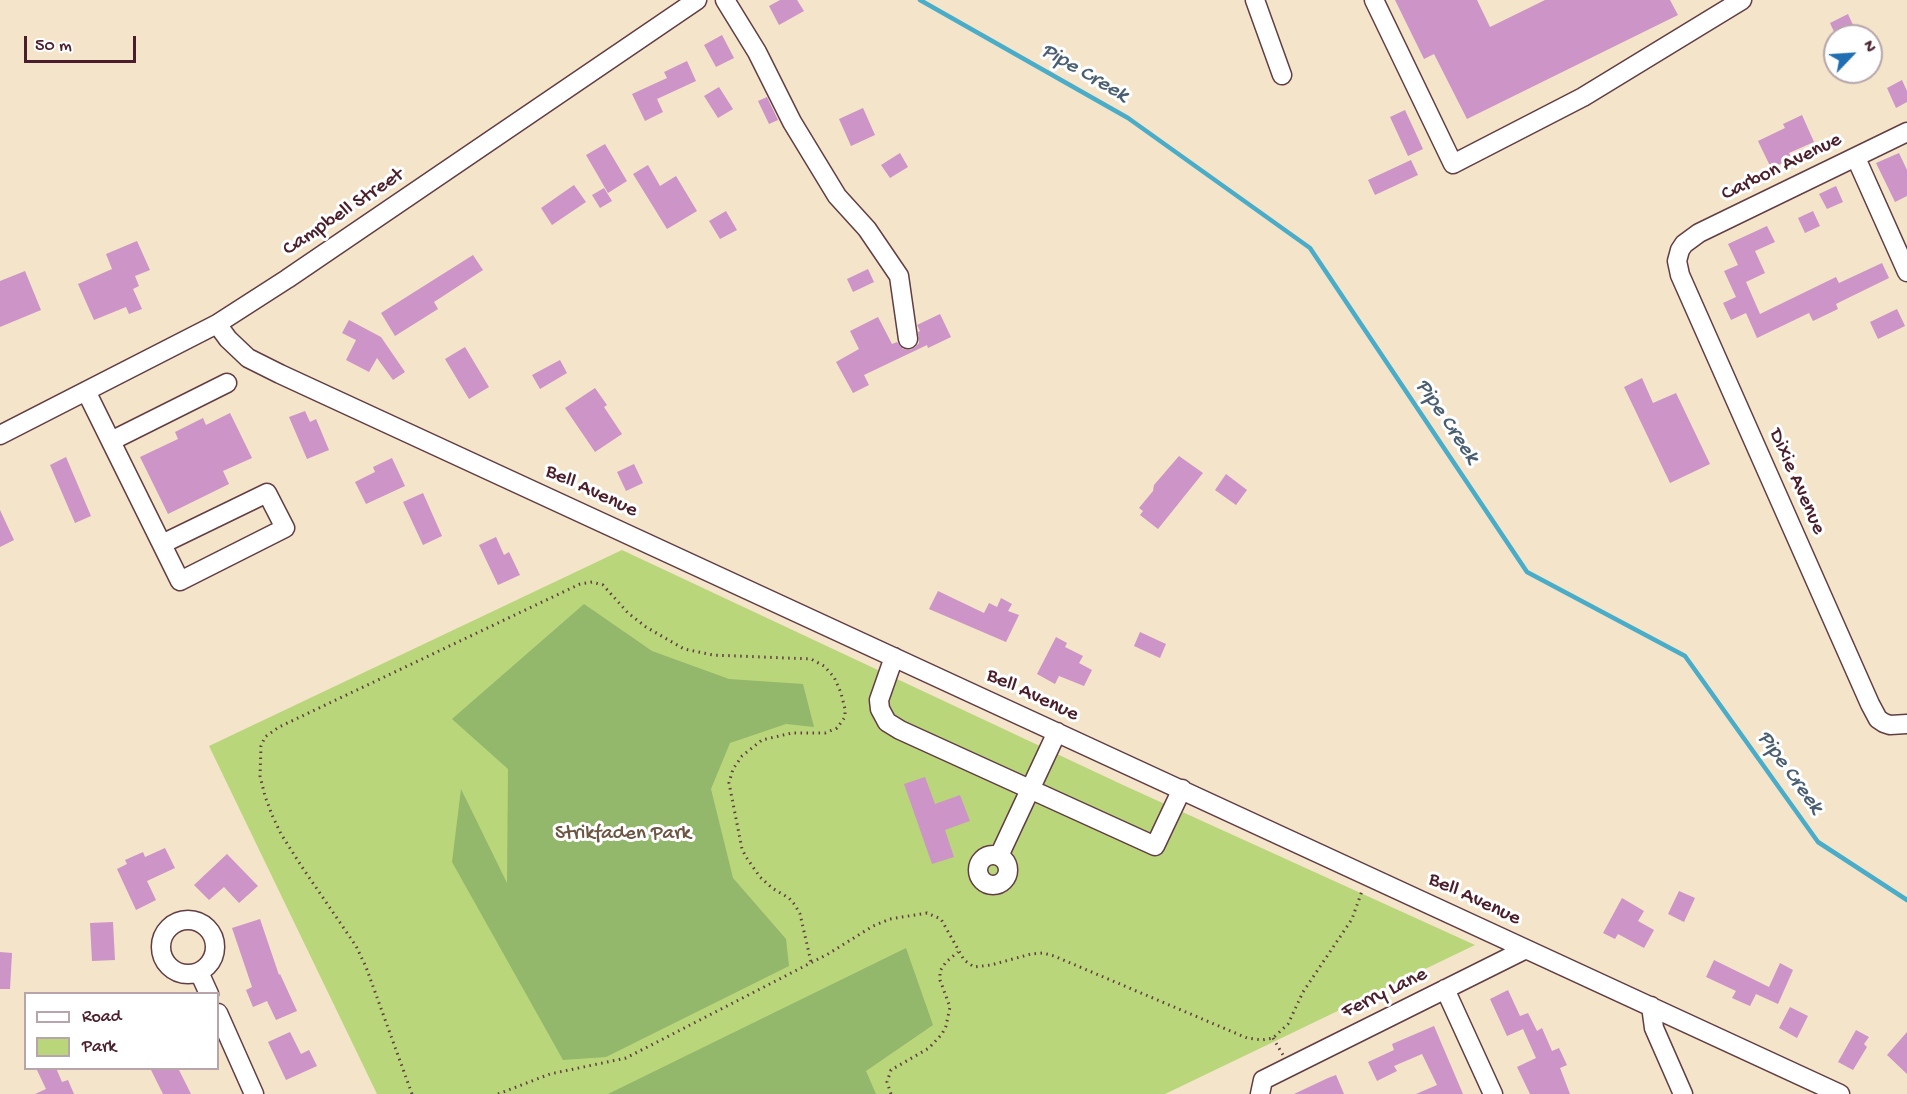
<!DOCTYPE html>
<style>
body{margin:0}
#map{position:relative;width:1907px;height:1094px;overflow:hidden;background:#f3e4ca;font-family:"Gochi Hand",sans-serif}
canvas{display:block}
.legend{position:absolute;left:24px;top:992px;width:195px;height:78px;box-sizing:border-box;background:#fff;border:2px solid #b7a5aa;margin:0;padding:8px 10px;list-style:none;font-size:18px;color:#4a1f2b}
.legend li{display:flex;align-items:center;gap:12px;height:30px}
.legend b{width:30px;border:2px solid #b7a5aa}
.north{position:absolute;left:1823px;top:24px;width:60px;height:60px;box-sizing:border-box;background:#fff;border:2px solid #b7a5aa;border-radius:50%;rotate:65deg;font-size:16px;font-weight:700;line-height:24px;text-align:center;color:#4a1f2b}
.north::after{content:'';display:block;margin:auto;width:21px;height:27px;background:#1f6fb2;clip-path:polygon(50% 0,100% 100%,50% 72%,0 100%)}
.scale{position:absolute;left:24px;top:36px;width:112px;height:27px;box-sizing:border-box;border:3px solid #4a1f2b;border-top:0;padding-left:8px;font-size:18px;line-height:21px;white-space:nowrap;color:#4a1f2b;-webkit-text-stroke:4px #fff;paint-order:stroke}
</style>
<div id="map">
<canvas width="1907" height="1094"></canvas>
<ul class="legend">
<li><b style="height:8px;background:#fff"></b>Road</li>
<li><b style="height:16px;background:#bad67b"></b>Park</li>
</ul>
<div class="north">N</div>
<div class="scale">50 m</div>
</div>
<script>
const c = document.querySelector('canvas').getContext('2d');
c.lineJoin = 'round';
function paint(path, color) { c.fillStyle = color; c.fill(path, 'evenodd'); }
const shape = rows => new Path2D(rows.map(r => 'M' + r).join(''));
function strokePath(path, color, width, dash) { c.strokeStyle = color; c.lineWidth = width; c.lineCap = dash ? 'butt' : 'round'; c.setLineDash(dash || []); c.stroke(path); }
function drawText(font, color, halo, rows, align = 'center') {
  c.font = font + ' "Gochi Hand",sans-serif'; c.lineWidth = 6; c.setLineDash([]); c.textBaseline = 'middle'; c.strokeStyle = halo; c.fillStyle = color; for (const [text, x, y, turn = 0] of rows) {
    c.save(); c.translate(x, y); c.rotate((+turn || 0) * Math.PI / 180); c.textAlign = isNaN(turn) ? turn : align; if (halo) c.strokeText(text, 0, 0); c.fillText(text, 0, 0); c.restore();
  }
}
paint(shape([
 [622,550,1123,785,1475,945,1165,1094,377,1094,209,746]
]), '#bad67b');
paint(shape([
 [584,604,652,651,729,679,803,684,814,727,786,724,730,743,711,789,733,878,786,939,789,966,606,1057,563,1060,452,862,461,789,507,883,508,769,452,719],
 [906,948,933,1025,866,1071,876,1094,608,1094]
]), '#93b76b');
strokePath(shape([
 [920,0,1128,118,1310,248,1527,572,1685,656,1818,842,1907,900]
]), '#49acc8', 4.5);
paint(shape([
 [780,0,797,0,804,11,779,25,769,6],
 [1395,0,1477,0,1490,27,1545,0,1670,0,1678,15,1467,119,1434,54,1424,59],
 [1848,14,1858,36,1836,36,1830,23],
 [722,35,734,58,716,67,704,45],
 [687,61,696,81,657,99,663,112,645,121,632,94,667,78,664,72],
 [1902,80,1907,91,1907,102,1896,108,1887,88],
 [719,87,733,109,718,118,704,96],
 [767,97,778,120,769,124,758,101],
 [863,108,875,135,851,146,839,119],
 [1405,110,1423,149,1408,156,1390,117],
 [1802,115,1814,142,1789,153,1792,159,1771,168,1758,141,1785,128,1783,124],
 [605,144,627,181,608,193,586,155],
 [900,153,908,167,890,178,881,165],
 [1899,153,1907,170,1907,196,1895,202,1876,163],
 [1411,160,1418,175,1375,195,1368,180],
 [648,165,660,186,676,176,697,211,667,229,633,174],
 [574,185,586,202,552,225,541,208],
 [1836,186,1843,202,1827,209,1819,194],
 [604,188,612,201,600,208,592,195],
 [726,211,737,230,720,239,709,221],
 [1813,211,1820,226,1805,233,1798,218],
 [1767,226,1775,242,1755,251,1765,273,1746,282,1760,314,1836,277,1839,283,1882,263,1889,278,1846,299,1836,304,1838,309,1813,321,1809,313,1757,338,1746,313,1731,320,1723,303,1736,297,1724,271,1738,265,1728,244],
 [137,241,150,270,135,276,139,286,133,289,142,309,129,314,126,307,94,320,78,284,112,269,106,254],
 [473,255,483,270,434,302,438,309,395,336,381,313],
 [868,269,874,282,853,292,847,279],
 [25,271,41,310,0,327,0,281],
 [1897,309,1905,326,1878,339,1870,322],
 [940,314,951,337,928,348,927,345,864,375,869,385,853,393,836,362,859,349,850,331,878,317,892,344,897,342,903,349,910,350,915,347,919,343,918,332,920,331,917,325],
 [349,320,381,337,405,372,393,380,377,358,369,372,346,360,356,340,342,333],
 [465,347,489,387,469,399,445,359],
 [560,360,567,373,540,389,532,375],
 [1642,378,1653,403,1676,393,1710,464,1670,483,1624,387],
 [595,388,607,405,604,407,622,434,595,452,565,408],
 [305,411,310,422,316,419,329,450,307,459,289,417],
 [230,413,252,458,223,471,229,484,168,514,140,457,178,439,175,432,203,418,206,425],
 [1179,456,1203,473,1158,529,1140,515,1143,511,1139,508,1153,491,1154,485],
 [66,457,91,516,75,523,50,465],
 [392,458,405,486,366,504,355,482,375,472,373,467],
 [634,464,643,483,626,491,617,472],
 [1226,474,1247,490,1236,505,1215,490],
 [423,493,442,536,423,545,403,502],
 [0,510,14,540,0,547],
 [496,537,504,555,509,552,520,575,498,585,479,545],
 [938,591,984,613,989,603,997,607,1001,598,1012,604,1008,611,1019,615,1006,642,929,609],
 [1140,632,1166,644,1160,658,1134,646],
 [1056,637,1067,643,1065,647,1083,656,1079,663,1092,670,1084,686,1059,676,1055,684,1037,674],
 [925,777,935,804,960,795,970,821,945,830,954,857,932,864,904,784],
 [165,848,175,868,147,881,156,900,136,910,117,869,127,864,125,860,143,852,145,857],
 [227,854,258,886,239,903,224,887,209,900,194,885],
 [1679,891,1695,898,1684,922,1668,914],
 [1622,898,1644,911,1638,921,1654,930,1644,948,1618,934,1615,939,1603,933],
 [260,919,279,975,280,974,297,1011,276,1020,267,1001,253,1007,246,990,252,987,232,928],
 [113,922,115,960,92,961,90,923],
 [0,952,12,953,10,989,0,989],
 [1714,960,1769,987,1780,963,1793,970,1778,1004,1756,994,1750,1006,1732,998,1736,991,1706,977],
 [1508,990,1520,1016,1528,1013,1537,1031,1542,1028,1552,1051,1559,1048,1567,1065,1560,1068,1570,1094,1530,1094,1517,1067,1536,1058,1523,1029,1507,1036,1490,999],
 [1790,1007,1808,1016,1797,1038,1779,1028],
 [1434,1026,1463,1094,1416,1094,1437,1085,1422,1054,1394,1066,1397,1071,1377,1081,1368,1062,1394,1050,1392,1044],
 [1856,1030,1869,1037,1864,1044,1867,1047,1853,1070,1838,1062],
 [290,1032,301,1054,309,1050,317,1066,286,1080,268,1042],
 [1907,1032,1907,1074,1887,1055],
 [36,1068,56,1068,62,1082,68,1080,74,1094,35,1094,46,1089],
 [150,1068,178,1068,191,1094,163,1094],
 [1336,1075,1344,1094,1294,1094,1328,1078]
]), '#cd94c7');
const minor = shape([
 [725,0,757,52,792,122,837,196,867,229,899,276,908,339],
 [1255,0,1282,75],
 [1374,0,1453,164,1583,97,1742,0],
 [1907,132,1699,233,1684,244,1680,250,1677,261,1680,275,1870,704,1878,719,1884,723,1890,725,1907,724],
 [1856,158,1907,272],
 [217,324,228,339,248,358,280,374,1840,1094],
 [86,391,180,581,285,528,267,493,162,544],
 [0,435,217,324,287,279,697,0],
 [111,441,227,383],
 [894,657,879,700,880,709,887,722,900,730,1155,846,1182,789],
 '978 870a15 15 0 1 1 30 0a15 15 0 1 1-30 0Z',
 [999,856,1057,732],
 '161 947a27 27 0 1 1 54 0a27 27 0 1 1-54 0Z',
 [199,972,209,994],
 [1445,989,1493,1094],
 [1651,1006,1654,1028,1683,1094],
 [218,1013,254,1094],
 [1260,1094,1263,1080,1526,949]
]);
strokePath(minor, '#633d43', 21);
strokePath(shape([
 [1273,1038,1283,1055],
 [412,1094,366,967,356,946,302,867,281,834,272,815,265,796,260,776,261,746,265,737,279,727,580,584,592,582,603,585,628,613,646,627,684,649,713,655,811,659,824,666,834,677,841,693,845,709,845,717,837,728,825,733,792,733,762,740,742,756,733,769,729,783,742,849,746,857,760,877,772,888,789,898,795,905,800,914,811,962],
 [498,1094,550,1074,626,1058,828,954,873,926,890,919,927,913,941,919,964,960,974,967,991,965,1031,954,1043,953,1054,956,1247,1038,1262,1040,1273,1038,1288,1024,1303,992,1352,919,1362,891],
 [891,1094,887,1082,891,1070,929,1048,942,1034,946,1026,950,1007,940,980,940,971,946,962,958,952]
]), '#633d43', 3, [1.5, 4.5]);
strokePath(minor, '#fff', 18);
drawText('21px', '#4a1f2b', '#fff', [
 ["Carbon Avenue",1782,168,-26],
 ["Campbell Street",344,213,-34],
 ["Dixie Avenue",1796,482,66],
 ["Bell Avenue",591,492,25],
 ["Bell Avenue",1032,696,25],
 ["Bell Avenue",1474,900,25],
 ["Ferry Lane",1385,994,-26]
]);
drawText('21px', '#6c5643', '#fff', [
 ["Strikfaden Park",623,835]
]);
drawText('italic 22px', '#4a5e72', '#fff', [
 ["Pipe Creek",1084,74,30],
 ["Pipe Creek",1446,422,56],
 ["Pipe Creek",1789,773,54]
]);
</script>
